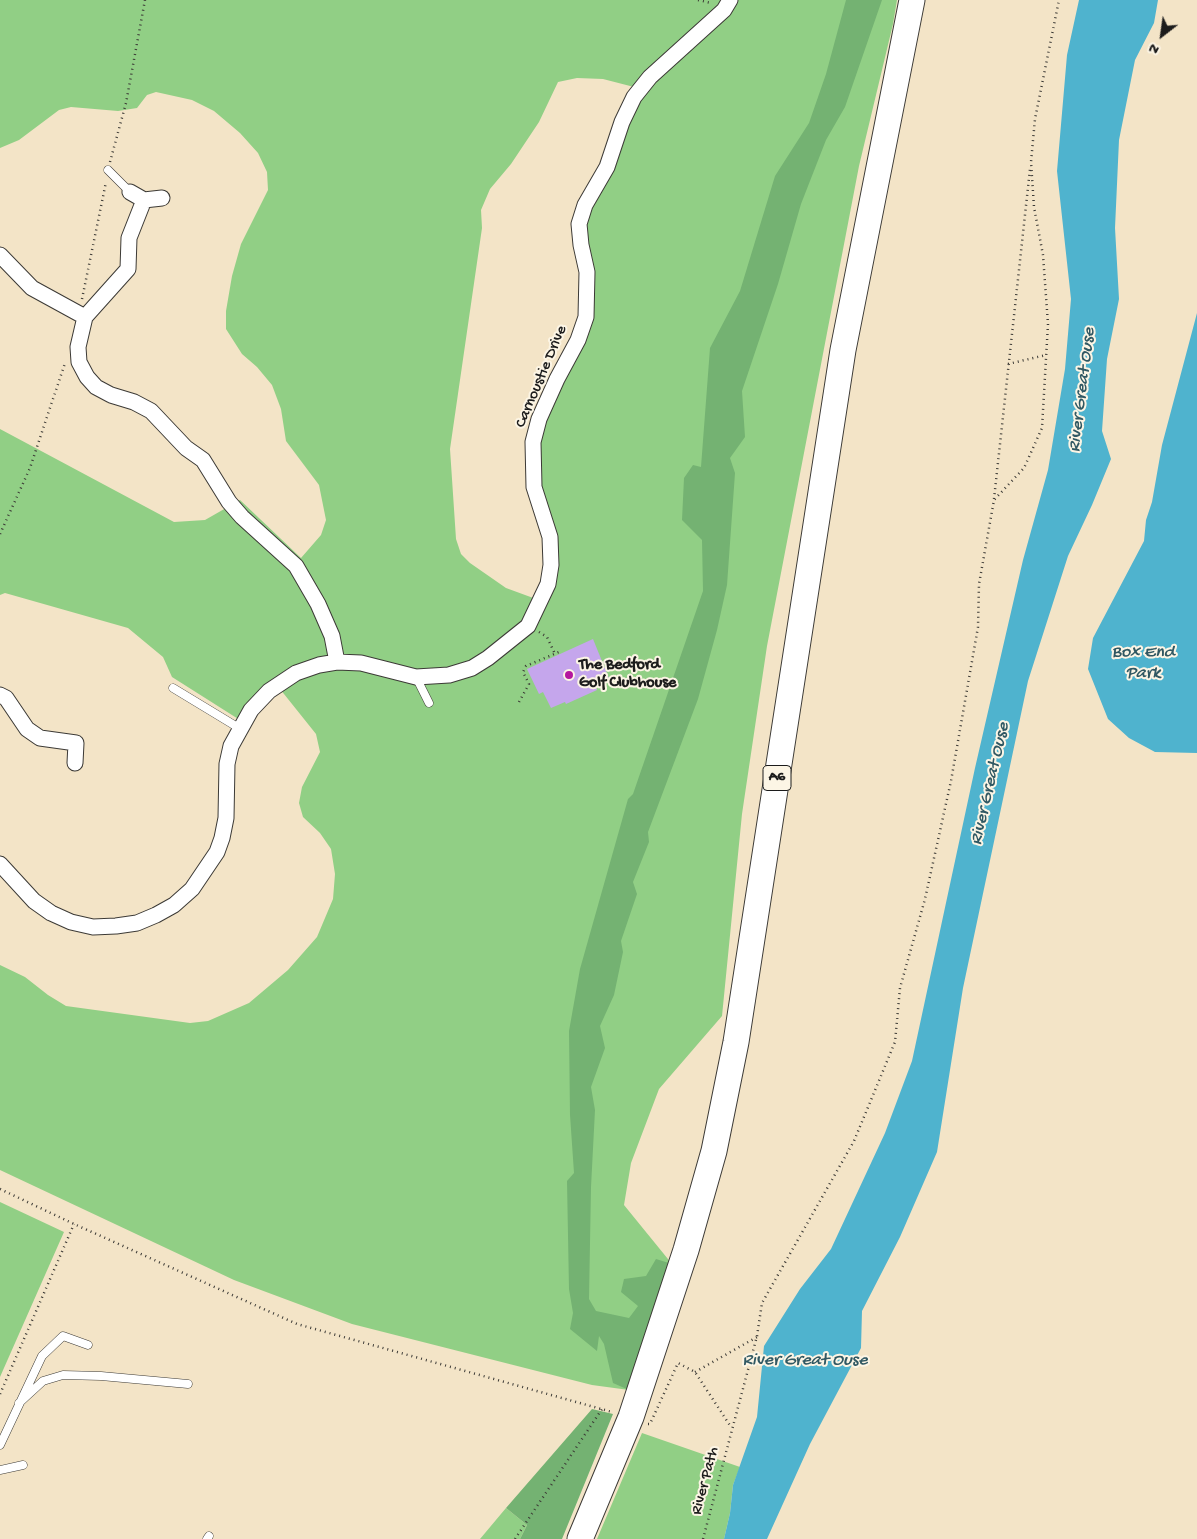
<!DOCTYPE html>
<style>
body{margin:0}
#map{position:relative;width:1197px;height:1539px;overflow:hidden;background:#f3e4c7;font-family:"Gochi Hand",sans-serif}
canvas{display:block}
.north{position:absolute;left:1137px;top:10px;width:50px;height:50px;-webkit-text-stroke:4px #fcf5e5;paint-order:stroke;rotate:210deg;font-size:14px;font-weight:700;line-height:20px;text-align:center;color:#1c1c1c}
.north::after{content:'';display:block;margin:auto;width:18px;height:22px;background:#1c1c1c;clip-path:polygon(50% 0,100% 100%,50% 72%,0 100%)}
</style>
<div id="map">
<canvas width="1197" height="1539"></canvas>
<div class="north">N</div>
</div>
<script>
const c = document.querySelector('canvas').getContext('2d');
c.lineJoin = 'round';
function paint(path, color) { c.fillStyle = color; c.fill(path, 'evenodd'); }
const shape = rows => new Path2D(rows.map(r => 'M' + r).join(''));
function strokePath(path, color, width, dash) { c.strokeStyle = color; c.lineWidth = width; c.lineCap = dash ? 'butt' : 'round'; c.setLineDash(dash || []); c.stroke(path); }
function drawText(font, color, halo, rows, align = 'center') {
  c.font = font + ' "Gochi Hand",sans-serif'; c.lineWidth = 4; c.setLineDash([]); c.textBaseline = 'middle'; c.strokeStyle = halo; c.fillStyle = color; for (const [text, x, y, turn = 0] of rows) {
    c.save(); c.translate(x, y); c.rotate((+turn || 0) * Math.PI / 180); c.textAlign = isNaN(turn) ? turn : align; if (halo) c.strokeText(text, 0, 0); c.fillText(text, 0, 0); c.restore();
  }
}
paint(shape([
 [0,0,897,0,893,24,859,166,767,646,742,814,722,1016,659,1089,631,1163,624,1205,672,1264,629,1390,592,1385,352,1324,234,1280,0,1170,0,965,25,977,48,995,66,1006,190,1023,208,1021,249,1003,288,970,317,937,333,899,335,874,331,849,320,833,303,817,299,803,302,787,320,752,316,734,280,689,243,722,172,677,163,657,128,628,5,593,0,595,0,429,174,522,205,520,240,500,301,558,321,535,326,520,319,485,286,441,281,409,272,385,257,367,242,354,226,329,226,311,232,276,241,244,268,190,267,172,258,153,240,133,214,111,192,100,156,92,147,95,137,108,118,111,71,107,59,110,19,140,0,148],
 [577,78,603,79,634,87,574,233,582,275,578,325,527,471,542,538,545,562,536,599,506,588,470,563,461,554,456,539,450,449,482,228,481,210,490,189,511,164,539,122,558,82],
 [0,1202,64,1232,0,1377],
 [642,1433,740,1467,733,1485,730,1513,724,1539,597,1539],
 [506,1508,527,1525,520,1539,480,1539]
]), '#91cf85');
paint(shape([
 [846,0,882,0,845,107,826,140,801,204,778,284,742,391,745,437,730,458,735,473,727,585,717,630,698,699,648,832,649,842,633,882,637,894,621,941,623,952,614,995,600,1026,605,1048,591,1087,595,1110,591,1187,589,1299,596,1311,629,1318,638,1306,621,1292,624,1279,646,1276,656,1259,672,1264,629,1390,613,1383,604,1344,599,1336,597,1351,570,1329,573,1313,569,1289,567,1181,574,1173,570,1115,569,1031,580,969,628,799,633,794,703,591,702,540,682,520,684,478,693,465,701,467,710,348,740,291,775,176,809,123,826,74],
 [592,1409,613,1414,562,1539,520,1539,527,1525,506,1508]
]), '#74b272');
paint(shape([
 [1079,0,1158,0,1154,23,1135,60,1119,140,1115,228,1119,299,1107,359,1102,431,1111,459,1092,505,1068,556,1028,681,963,988,937,1152,900,1237,862,1311,861,1348,810,1444,767,1539,724,1539,730,1513,733,1485,757,1417,764,1346,800,1289,831,1249,885,1133,912,1061,975,768,1023,560,1048,470,1065,369,1071,299,1057,171,1067,55],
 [1197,313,1197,753,1155,752,1129,738,1108,719,1088,669,1093,638,1144,541,1146,520,1152,502,1162,445]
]), '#4fb3ce');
paint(shape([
 [593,639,610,681,596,687,597,690,566,704,565,702,551,708,543,692,539,694,527,669]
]), '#c5a6ec');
const service = shape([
 [108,170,130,192],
 [416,677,429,703],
 [173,688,239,728],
 [19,1403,43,1381,63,1375,101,1376,188,1384],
 [0,1445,42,1356,63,1336,88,1345],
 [0,1470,23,1465],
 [207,1539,209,1536]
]);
const minor = shape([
 [130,192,144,200,162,198],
 [144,200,129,238,128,269,85,317,78,347,79,362,87,377,96,387,111,395,134,402,151,411,186,448,203,460,229,502,242,517,296,566,318,604,332,636,337,662],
 [0,255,32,288,85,317],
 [0,695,6,698,27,729,40,738,76,743,75,763],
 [0,864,34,901,51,913,71,922,93,927,116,926,137,923,156,915,174,905,192,889,217,852,222,838,226,818,227,764,231,746,251,710,269,691,296,673,319,665,337,662,361,663,416,677,449,675,472,668,488,658,528,626,548,584,551,565,550,537,534,487,533,442,539,419,557,379,578,340,586,317,587,272,581,245,579,224,585,205,607,167,622,122,634,97,650,77,724,10,730,0]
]);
const trunk = shape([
 [580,1539,631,1417,686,1250,714,1151,736,1042,843,350,912,0]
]);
strokePath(service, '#3c3a36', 9);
strokePath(minor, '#3c3a36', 17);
strokePath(trunk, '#3c3a36', 27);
strokePath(shape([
 [698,0,711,3],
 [110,162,126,103,145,0],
 [82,299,106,182],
 [1008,364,1046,355],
 [994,499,1030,169],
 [0,534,30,468,65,363],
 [539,632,547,637,555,654],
 [519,702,529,684,523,672,526,666,559,652],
 [0,1189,74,1224,297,1324,612,1412],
 [695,1372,757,1337],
 [0,1394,74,1224],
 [648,1424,650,1424,678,1363,695,1372,731,1427],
 [515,1539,602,1409],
 [703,1539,757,1336,762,1303,854,1141,895,1042,900,988,925,899,951,781,978,627,979,584,994,500,1024,468,1042,428,1048,324,1043,255,1034,207,1031,162,1035,119,1059,0]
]), '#3c3a36', 2.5, [1, 4]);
strokePath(service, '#fff', 8);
strokePath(minor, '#fff', 15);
strokePath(trunk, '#fff', 25);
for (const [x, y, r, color] of [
 [569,675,5,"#b5179e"]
]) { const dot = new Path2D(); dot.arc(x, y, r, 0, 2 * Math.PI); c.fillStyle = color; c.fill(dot); strokePath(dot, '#fcf5e5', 2); }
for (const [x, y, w] of [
 [777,778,28]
]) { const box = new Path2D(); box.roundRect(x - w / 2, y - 12.5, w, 25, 4); c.fillStyle = '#fcf5e5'; c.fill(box); strokePath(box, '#1c1c1c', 1); }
drawText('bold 15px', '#1c1c1c', null, [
 ["A6",777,778]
]);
drawText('16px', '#1c1c1c', '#fcf5e5', [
 ["Carnoustie Drive",542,377,-67],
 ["River Path",706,1481,-75]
]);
drawText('bold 16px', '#1c1c1c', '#fcf5e5', [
 ["The Bedford",579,666],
 ["Golf Clubhouse",579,684]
], 'left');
drawText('italic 18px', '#305863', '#fcf5e5', [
 ["River Great Ouse",1083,390,-83],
 ["Box End",1143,653],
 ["Park",1143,674],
 ["River Great Ouse",991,784,-77],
 ["River Great Ouse",805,1361]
]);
</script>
